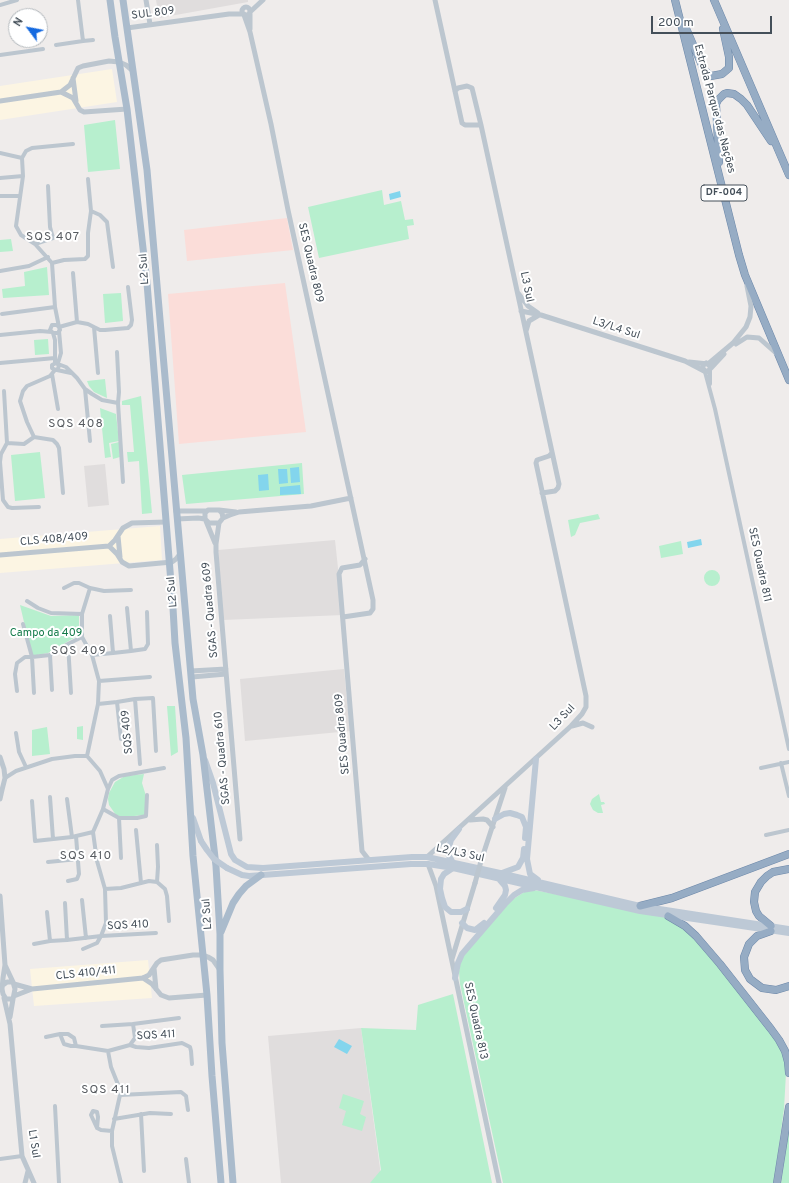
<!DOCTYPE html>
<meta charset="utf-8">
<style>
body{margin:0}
#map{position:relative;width:789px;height:1183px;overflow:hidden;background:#efeceb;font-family:Overpass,sans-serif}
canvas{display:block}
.north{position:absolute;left:8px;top:8px;width:40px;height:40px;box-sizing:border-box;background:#fff;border:1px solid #b4b9bd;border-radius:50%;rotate:302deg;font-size:11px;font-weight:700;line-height:16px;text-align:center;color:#444f59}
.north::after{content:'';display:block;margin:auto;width:14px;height:18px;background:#1469e0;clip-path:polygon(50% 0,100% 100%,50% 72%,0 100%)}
.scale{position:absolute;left:651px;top:16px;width:121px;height:18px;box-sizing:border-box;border:2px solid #444f59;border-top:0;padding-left:5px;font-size:12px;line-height:14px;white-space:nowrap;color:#444f59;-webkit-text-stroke:3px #fff;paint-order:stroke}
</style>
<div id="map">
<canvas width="789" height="1183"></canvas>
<div class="north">N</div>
<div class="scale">200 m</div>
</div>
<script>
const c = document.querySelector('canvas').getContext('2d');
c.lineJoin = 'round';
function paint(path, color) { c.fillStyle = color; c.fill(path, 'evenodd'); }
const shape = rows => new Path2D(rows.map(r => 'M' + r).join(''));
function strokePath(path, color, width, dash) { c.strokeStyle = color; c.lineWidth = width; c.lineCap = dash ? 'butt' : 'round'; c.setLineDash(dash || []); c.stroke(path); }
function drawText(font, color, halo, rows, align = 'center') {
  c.font = font + ' Overpass,sans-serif'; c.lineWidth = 4; c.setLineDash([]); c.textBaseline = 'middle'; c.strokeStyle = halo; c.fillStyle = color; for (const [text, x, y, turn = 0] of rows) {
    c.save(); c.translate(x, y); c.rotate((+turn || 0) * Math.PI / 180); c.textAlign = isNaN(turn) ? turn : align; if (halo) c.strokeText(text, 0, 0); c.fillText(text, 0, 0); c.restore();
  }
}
paint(shape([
 [112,69,117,102,0,120,0,86],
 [160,526,162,560,0,573,0,539],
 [148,960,152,998,34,1006,30,969]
]), '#fcf5e3');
paint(shape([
 [156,0,248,0,248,2,159,18],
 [105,464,109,505,88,507,84,466],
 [335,540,343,615,223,620,218,550],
 [344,669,350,731,245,741,240,679],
 [361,1028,382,1183,281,1183,268,1036]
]), '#e0dddd');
paint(shape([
 [287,218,293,250,187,261,184,230],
 [285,283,306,432,179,444,168,294]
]), '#fbddd9');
paint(shape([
 [115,120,120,169,88,172,84,125],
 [382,190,384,205,401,201,405,220,413,219,414,225,407,226,409,239,319,258,308,207],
 [11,239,13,251,0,252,0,240],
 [47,267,49,295,3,298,2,289,25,286,24,272],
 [121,293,123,321,105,323,103,294],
 [48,339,49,354,35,355,34,340],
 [105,379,107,398,94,392,89,386,87,381],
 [141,396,152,513,142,514,139,461,128,462,127,452,134,452,130,405,122,405,122,401],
 [100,408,116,414,119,441,109,443,111,457,105,458],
 [119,442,120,457,113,459,111,444],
 [40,452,45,498,15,501,11,455],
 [302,463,304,494,186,504,182,475],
 [598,514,600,519,580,523,575,535,571,537,568,520],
 [681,541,683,554,661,558,659,546],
 '704 578a8 8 0 1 1 16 0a8 8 0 1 1-16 0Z',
 [20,605,51,616,79,615,79,635,48,653,32,656],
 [167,706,175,706,178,752,171,756],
 [83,726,83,740,77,739,77,727],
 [47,727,50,754,32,756,32,730],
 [144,774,142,783,146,796,146,815,122,817,116,815,109,805,108,799,109,793,115,782,125,776],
 [599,794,601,802,604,802,605,804,601,805,603,813,598,813,593,810,590,804,592,799],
 [529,889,668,916,685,926,779,1040,787,1068,786,1073,784,1109,774,1183,503,1183,460,984,459,972,460,962,464,955,507,903],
 [453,994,492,1183,370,1183,381,1170,361,1028,416,1030,418,1005],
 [343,1094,364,1101,360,1114,366,1117,362,1131,342,1125,346,1111,339,1108],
 [789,1127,789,1183,781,1183]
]), '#b7efce');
paint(shape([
 [400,191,401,197,390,200,389,194],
 [299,467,300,482,291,483,290,468],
 [278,469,287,469,288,483,279,484],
 [268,474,269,490,259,491,258,475],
 [300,485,301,494,280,495,280,487],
 [701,539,702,545,688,548,687,542],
 [339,1039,352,1046,347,1054,334,1047]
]), '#83d5ed');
const trunk = shape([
 [675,0,739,255,745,275,789,380],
 [714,0,789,175],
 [685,26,704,70,711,76,722,74,729,68,729,57,723,29],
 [719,162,716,104,718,100,724,94,727,93,734,94,741,99,747,105,771,141],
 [640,906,672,898,789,854],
 [668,916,685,926,696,936,720,964,771,1029,779,1040,785,1051,788,1062,789,1073],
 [771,926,759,916,756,911,754,902,755,892,761,882,767,876,773,872,789,869],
 [771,931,757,936,749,944,744,957,745,970,750,979,762,988,776,990,789,986],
 [777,1183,789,1107]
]);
strokePath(trunk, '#6d88a9', 8);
strokePath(shape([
 [0,5,17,0],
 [83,41,93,40],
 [56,45,83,41,78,0],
 [0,55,43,49],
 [0,153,22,158,23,176,16,226,21,235,35,244,52,263,55,307,59,327,77,322,73,273],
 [22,158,26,151,32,148,73,144],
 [0,178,23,176],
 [0,196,19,196],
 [91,211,100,215,107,222,113,267],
 [35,244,53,238,50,227,48,186],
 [52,263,64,260,85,259,88,256,88,233,91,211,88,179],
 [0,271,29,266,48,257],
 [2,314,55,307],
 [77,322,88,324,100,330,105,330,128,328,131,325,132,320,128,287],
 [94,327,98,373],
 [53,333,58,333,60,330,59,327,57,325,52,325,50,330,53,333,55,340,55,363],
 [0,335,40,331,52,332],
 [117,352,119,392,118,403],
 [0,363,55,358],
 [58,363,61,353,59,331],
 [58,364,66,367,77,378,85,389,92,394,102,400,118,403,123,482],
 [55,370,52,368,52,365,56,363,59,365,58,369,55,370,50,376,27,386,23,391,20,401,27,422,34,437,53,440,57,444,59,448,63,493],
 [57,370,71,373],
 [705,372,715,409,789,749],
 [52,374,58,409],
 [710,384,710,370],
 [85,389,90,441],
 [4,391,7,443,24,444,34,437],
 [7,443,1,454,0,462,3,500,8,507,12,508,39,507],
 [64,588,74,583,79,583,90,588,82,614],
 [90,588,104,591,131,590],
 [27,601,38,608,51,613,82,614,82,637,92,655,99,681],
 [23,624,32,657,50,655,52,690],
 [68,644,82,637],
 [131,651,145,649,148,644,147,612],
 [113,653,131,651,127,608],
 [50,655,68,644,71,693],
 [92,655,113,653,110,616],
 [17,691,15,674,17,663,25,657,32,657,34,693],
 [117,702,98,704,99,681,150,677],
 [16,733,19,752,26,767],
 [121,739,117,702,135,699],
 [87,756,98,704],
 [781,763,789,796],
 [140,764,135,699,153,698,156,751],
 [761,768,789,762],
 [5,778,16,771,52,759,75,756,87,756],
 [108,789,112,780,119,776,164,768],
 [50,797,53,839],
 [67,799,72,837,93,832,103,809,108,789,100,771,87,756],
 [32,801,35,841,72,837],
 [103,809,119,818,121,858],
 [119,818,137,818,146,816,147,795],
 [136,830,141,883],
 [766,835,789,830],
 [48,862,78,859],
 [68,881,77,879,79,874,76,836],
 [157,882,158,867,157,845],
 [105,889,121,888,149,881,157,882,165,889,167,896,169,921],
 [82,900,86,938],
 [65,903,67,940,101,936,106,923,105,889,97,861,93,832],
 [47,912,50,941,67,940],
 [34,944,50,941],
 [83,949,97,943,101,936,156,933],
 [102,1026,133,1024,179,1018],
 [46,1037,60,1034,68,1034,74,1038,76,1046,71,1046,64,1044,60,1034],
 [130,1045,135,1038,133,1024],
 [76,1046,108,1051,111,1067,119,1087,120,1095,112,1131,112,1146,121,1183],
 [108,1051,130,1045,136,1047,149,1048,182,1043,190,1047,191,1051,192,1064],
 [120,1095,181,1092,186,1096,188,1110],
 [55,1106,59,1183],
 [141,1114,144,1171],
 [114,1119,150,1113,171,1114],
 [97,1128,98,1117,97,1112,93,1111,91,1115,97,1128,101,1130,112,1131],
 [0,1159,22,1156],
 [186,1159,189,1183]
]), '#bcc6cf', 4);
strokePath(shape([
 [146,0,150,24],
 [435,0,462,123,465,125,481,125],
 '242 11a4 4 0 1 1 8 0a4 4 0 1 1-8 0Z',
 [250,12,263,0],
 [250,13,250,29],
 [244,15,250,32,271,124,288,210,373,600,373,609,370,613,343,617],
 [127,28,229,14,244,14],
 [73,78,76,101],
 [455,91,458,88,467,86,472,88,481,125,559,484,558,488,555,491,542,493],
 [61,92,70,85,78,68,83,66,109,61,119,62,126,65,133,71],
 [0,101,61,92,73,98,80,110,84,112,127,109],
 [518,293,528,306,538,313],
 [521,311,541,315,685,361,704,371],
 [526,331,529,321,539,315],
 [736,344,747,337,759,338,776,353],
 [689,362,708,364,711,368,707,372,703,369,703,365,706,363],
 [708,364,733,343,746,327,750,317,751,306,747,286],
 [711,368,724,354],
 [219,510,236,512],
 [176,511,206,511],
 [223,518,230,515,239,512,311,506,351,498],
 [177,519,198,518,205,519,209,523,219,523,223,518,222,513,219,510,208,510,205,513,205,519],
 [206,521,215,543],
 [219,523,216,544,216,552,240,839],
 [118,536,120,557],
 [109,546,117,554,122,562,129,566,172,562,176,559,180,554],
 [109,546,115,540,123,528,132,523,166,522],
 [0,555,109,546],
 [365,559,360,565,342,568,339,574,362,851,369,860],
 [191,671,226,669],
 [192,677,226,674],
 [572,726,583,723,592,727],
 [0,757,4,769,5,778,2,790,0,791],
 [0,799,2,790],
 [470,820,483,819,487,820,493,827],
 [427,857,571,726,582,714,586,707,586,696,536,463,537,460,549,456,552,453],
 [481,861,505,788],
 [428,864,436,886,499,1183],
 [0,896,5,965,3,978,2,989,3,994,6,999,13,999,15,989,13,982,7,982,3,985],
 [452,959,475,883],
 [5,965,13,982],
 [154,968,156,989],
 [143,978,152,984,161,995,169,998,207,995],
 [14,984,32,989],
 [14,996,32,989,143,978,149,975,157,963,161,960,193,955,203,955,208,957,213,960,220,970],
 [4,998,10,1024,22,1156,34,1183],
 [10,1017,13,999],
 [25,1183,28,1171]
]), '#bcc6cf', 5);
strokePath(shape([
 [536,759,527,859,530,874,538,880],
 [205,760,213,783,231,854,235,860,247,867,263,868,412,857,427,857,500,873,640,906,789,929],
 [193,818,201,841],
 [495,819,504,814,510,813,517,815,522,817,526,827,525,838],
 [453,863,448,854,448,850,451,840,459,829],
 [227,868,242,875,249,876,411,864,428,864,453,868,640,911,789,933],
 [453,868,444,874,441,879,440,889,442,898,445,907,451,912,461,912,467,909],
 [502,873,518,867,523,858,524,849],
 [496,908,505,895,506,890,505,886,499,879],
 [462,923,467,928,475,930,484,923],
 [455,978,458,963,462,954,505,904,514,895,522,890,534,888]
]), '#bdc9d6', 6);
strokePath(shape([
 [110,0,115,37,127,109,147,283,173,608,175,643,186,738,193,856,207,995,212,1076,221,1183],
 [123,0,147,170,193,699,203,755,216,866,220,934,220,970,222,1043,233,1183],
 [221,932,233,903,239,894,246,886,261,875]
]), '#abc', 7);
strokePath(trunk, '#96acc4', 7);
strokePath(shape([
 [475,883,481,861]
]), '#bcc6cf', 5);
strokePath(shape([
 [201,841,207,850,214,859,227,868]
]), '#bdc9d6', 6);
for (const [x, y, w] of [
 [724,193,46]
]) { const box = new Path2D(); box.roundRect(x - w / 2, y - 8, w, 16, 3); c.fillStyle = '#fff'; c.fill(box); strokePath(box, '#444f59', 1); }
drawText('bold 10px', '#444f59', null, [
 ["DF-004",724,193]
]);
drawText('11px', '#444f59', '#fff', [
 ["SUL 809",153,14,-7],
 ["Estrada Parque das Nações",714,109,75],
 ["SES Quadra 809",310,263,77],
 ["L2 Sul",145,269,-94],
 ["L3 Sul",526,287,78],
 ["L3/L4 Sul",616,329,18],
 ["CLS 408/409",54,540,-5],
 ["SES Quadra 811",759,565,78],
 ["L2 Sul",173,592,-95],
 ["SGAS - Quadra 609",211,610,-95],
 ["L3 Sul",563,718,-47],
 ["SQS 409",128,732,-95],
 ["SES Quadra 809",343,734,-95],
 ["SGAS - Quadra 610",223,758,-95],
 ["L2/L3 Sul",460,854,12],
 ["L2 Sul",208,914,-94],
 ["SQS 410",128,926,-3],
 ["CLS 410/411",86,974,-6],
 ["SES Quadra 813",475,1021,78],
 ["SQS 411",156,1036,-3],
 ["L1 Sul",33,1144,81]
]);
drawText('11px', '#147b4a', '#fff', [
 ["Campo da 409",46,634]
]);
c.letterSpacing = '1px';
drawText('12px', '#585c61', '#fff', [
 ["SQS 407",53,238],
 ["SQS 408",76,425],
 ["SQS 409",79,652],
 ["SQS 410",86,857],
 ["SQS 411",106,1091]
]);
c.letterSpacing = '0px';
</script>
